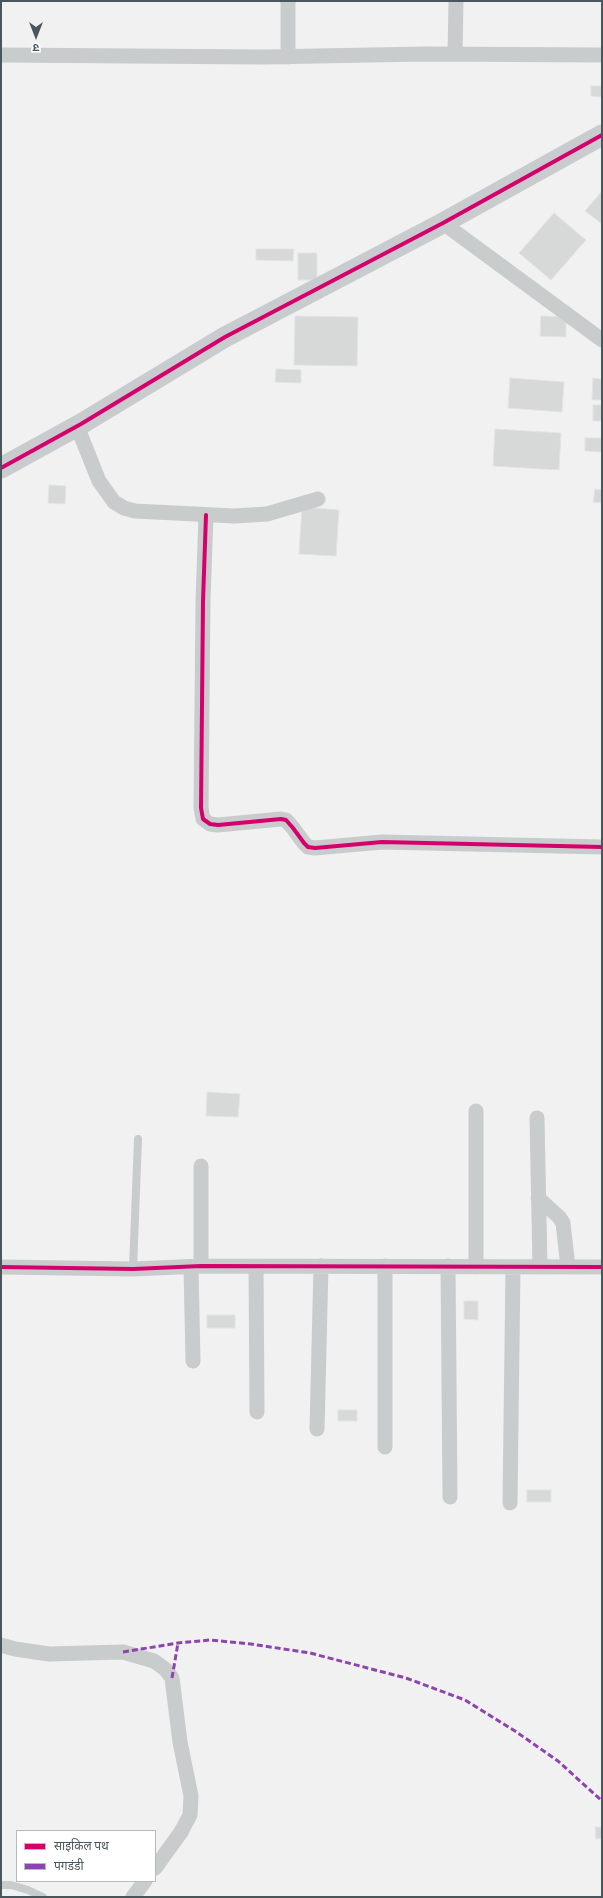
<!DOCTYPE html>
<meta charset="utf-8">
<style>
body{margin:0}
#map{position:relative;width:603px;height:1898px;overflow:hidden;background:#f1f1f1;font-family:"Exo 2","Noto Sans Devanagari",sans-serif}
canvas{display:block}
.frame{position:absolute;inset:0;border:2px solid #49565c;pointer-events:none}
.legend{position:absolute;left:16px;top:1830px;width:140px;height:52px;box-sizing:border-box;background:#fff;border:1px solid #b6bbbe;margin:0;padding:5px 7px;list-style:none;font-size:12px;color:#49565c}
.legend li{display:flex;align-items:center;gap:8px;height:20px}
.legend b{width:20px;border:1px solid #b6bbbe}
.north{position:absolute;left:16px;top:16px;width:40px;height:40px;-webkit-text-stroke:3px #fff;paint-order:stroke;rotate:180deg;font-size:11px;font-weight:700;line-height:16px;text-align:center;color:#49565c}
.north::after{content:'';display:block;margin:auto;width:14px;height:18px;background:#49565c;clip-path:polygon(50% 0,100% 100%,50% 72%,0 100%)}
</style>
<div id="map">
<canvas width="603" height="1898"></canvas>
<div class="frame"></div>
<ul class="legend">
<li><b style="height:5px;background:#d6006c"></b>साइकिल पथ</li>
<li><b style="height:5px;background:#8e44ad"></b>पगडंडी</li>
</ul>
<div class="north">उ</div>
</div>
<script>
const c = document.querySelector('canvas').getContext('2d');
c.lineJoin = 'round';
function paint(path, color) { c.fillStyle = color; c.fill(path, 'evenodd'); }
const shape = rows => new Path2D(rows.map(r => 'M' + r).join(''));
function strokePath(path, color, width, dash) { c.strokeStyle = color; c.lineWidth = width; c.lineCap = dash ? 'butt' : 'round'; c.setLineDash(dash || []); c.stroke(path); }
const building = shape([
 [591,86,602,86,602,97,591,96,591,86],
 [602,191,602,224,585,211,602,191],
 [554,213,586,240,551,280,519,253,554,213],
 [256,249,294,249,293,261,256,260,256,249],
 [298,253,317,253,317,280,298,280,298,253],
 [295,316,358,317,357,366,294,365,295,316],
 [541,316,566,317,566,337,540,336,541,316],
 [276,369,301,370,301,383,275,382,276,369],
 [510,378,564,382,562,412,508,408,510,378],
 [593,378,602,379,602,400,592,400,593,378],
 [593,405,602,405,602,421,593,421,593,405],
 [495,429,561,433,559,470,493,466,495,429],
 [585,438,602,438,602,452,585,451,585,438],
 [49,485,66,486,65,504,48,503,49,485],
 [595,489,602,490,602,503,593,502,595,489],
 [302,507,339,510,336,556,299,554,302,507],
 [207,1092,240,1094,238,1117,206,1116,207,1092],
 [464,1301,478,1301,478,1320,464,1319,464,1301],
 [207,1315,235,1315,235,1328,207,1328,207,1315],
 [338,1410,357,1410,357,1421,338,1421,338,1410],
 [527,1490,551,1490,551,1502,527,1502,527,1490],
 [595,1827,602,1827,602,1838,596,1839,595,1827]
]);
paint(building, '#d7d9d9');
strokePath(building, '#e2e3e4', 1);
strokePath(shape([
 [133,1269,138,1139],
 [1,1885,11,1885,28,1890,43,1897]
]), '#c9cccc', 8);
strokePath(shape([
 [455,54,456,1],
 [1,55,264,57,424,54,602,55],
 [288,57,288,1],
 [443,223,602,340],
 [77,426,99,481,114,502,124,508,135,511,234,516,267,514,318,499],
 [206,515,203,601,201,808,203,819,210,824,218,825,281,819,286,820,293,828,304,843,308,847,315,848,382,842,602,847],
 [476,1111,476,1267],
 [537,1118,540,1267],
 [201,1166,201,1266],
 [538,1198,559,1217,563,1223,568,1267],
 [256,1266,257,1412],
 [385,1266,385,1447],
 [448,1266,450,1497],
 [1,1267,133,1269,201,1266,602,1267],
 [191,1267,193,1361],
 [317,1429,321,1266],
 [510,1503,513,1267],
 [1,1645,15,1649,49,1654,123,1652,154,1661,165,1669,172,1678,180,1742,191,1796,190,1815,181,1832,155,1868],
 [133,1897,145,1881]
]), '#c9cccc', 15);
strokePath(shape([
 [1,468,81,424,225,337,443,223,602,135]
]), '#c9ccce', 21);
strokePath(shape([
 [123,1652,178,1643,210,1640,251,1644,310,1653,406,1678,465,1700,515,1731,558,1761,602,1801],
 [172,1678,178,1643]
]), '#8e44ad', 3, [6, 3]);
strokePath(shape([
 [1,468,81,424,225,337,443,223,602,135],
 [206,515,203,601,201,808,203,819,210,824,218,825,281,819,286,820,293,828,304,843,308,847,315,848,382,842,602,847],
 [1,1267,133,1269,201,1266,602,1267]
]), '#d6006c', 4);
</script>
